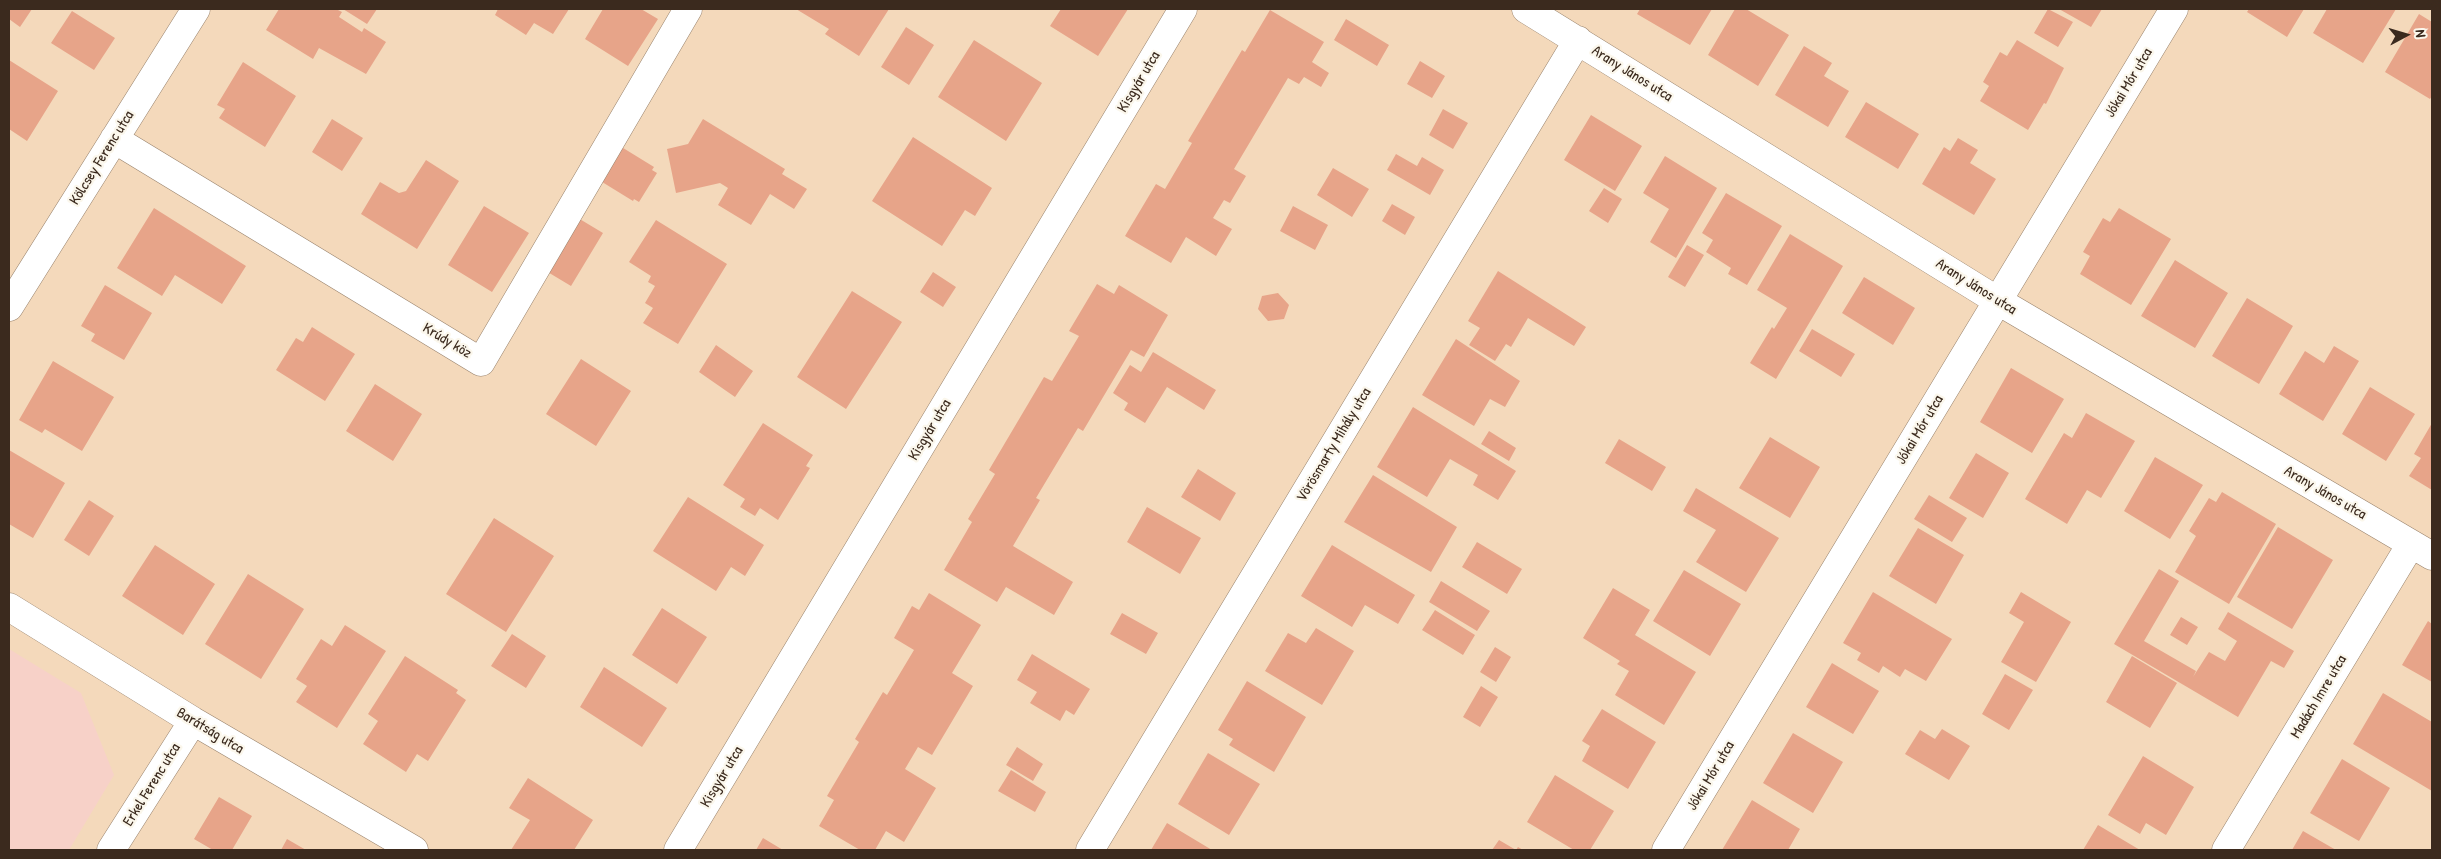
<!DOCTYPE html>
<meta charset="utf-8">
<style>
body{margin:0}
#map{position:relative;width:2441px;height:859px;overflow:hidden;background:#f4d9bb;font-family:"Patrick Hand",sans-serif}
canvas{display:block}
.frame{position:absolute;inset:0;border:10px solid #3b2a1e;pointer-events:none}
.north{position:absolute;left:2381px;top:10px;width:50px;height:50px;-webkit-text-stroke:4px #fbf7ec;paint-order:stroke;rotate:84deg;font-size:14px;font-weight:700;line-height:20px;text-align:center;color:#3b2a1e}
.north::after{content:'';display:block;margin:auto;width:18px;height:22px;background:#3b2a1e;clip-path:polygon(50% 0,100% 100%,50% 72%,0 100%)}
</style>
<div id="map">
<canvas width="2441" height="859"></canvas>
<div class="frame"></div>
<div class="north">N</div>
</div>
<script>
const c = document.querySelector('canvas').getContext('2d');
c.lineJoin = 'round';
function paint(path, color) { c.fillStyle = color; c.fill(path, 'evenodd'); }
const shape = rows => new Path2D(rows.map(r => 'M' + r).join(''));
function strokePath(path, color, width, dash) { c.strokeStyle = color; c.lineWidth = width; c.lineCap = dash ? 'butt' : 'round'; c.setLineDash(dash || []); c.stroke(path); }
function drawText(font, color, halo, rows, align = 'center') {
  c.font = font + ' "Patrick Hand",sans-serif'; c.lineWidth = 4.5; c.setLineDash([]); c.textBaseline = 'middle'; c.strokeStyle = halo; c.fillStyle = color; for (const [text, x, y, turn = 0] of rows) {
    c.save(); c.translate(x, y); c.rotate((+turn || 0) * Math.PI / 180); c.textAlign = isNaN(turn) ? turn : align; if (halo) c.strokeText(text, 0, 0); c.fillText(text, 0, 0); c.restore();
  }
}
paint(shape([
 [9,649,81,693,114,775,69,850,9,850]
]), '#f7d1c8');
paint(shape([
 [9,9,32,9,20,27,9,19],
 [279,9,336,9,342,12,339,17,362,32,364,28,386,42,366,74,319,48,313,59,266,30],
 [343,9,377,9,367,24],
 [498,9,569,9,553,34,534,23,526,35,495,15],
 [603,9,641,9,658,19,628,66,585,39],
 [796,9,889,9,859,56,825,34,829,29],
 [1061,9,1128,9,1098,56,1050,26],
 [1640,9,1712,9,1690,45,1637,14],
 [1735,9,1746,9,1789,35,1758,86,1708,55],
 [2048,9,2073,22,2058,47,2034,33],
 [2059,9,2102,9,2091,27],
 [2249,9,2304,9,2287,37,2247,12],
 [2327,9,2396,9,2363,63,2313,33],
 [1270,10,1324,42,1312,62,1329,73,1321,87,1304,77,1299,84,1288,78,1234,169,1246,176,1230,203,1224,200,1213,218,1232,229,1216,256,1186,237,1171,263,1125,236,1156,184,1165,189,1192,143,1188,141,1242,50,1245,52],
 [72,11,115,38,94,70,51,43],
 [2419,14,2432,22,2432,96,2430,99,2385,72],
 [1346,19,1389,45,1377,66,1334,40],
 [906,27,934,45,909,85,881,67],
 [974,40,1042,83,1006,141,938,97],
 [2017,40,2064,68,2046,104,2044,103,2028,130,1980,101,1989,86,1983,82,2000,52,2007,56],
 [1804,46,1832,63,1824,76,1849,91,1828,127,1775,95],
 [9,60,58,91,27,141,9,129],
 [1420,61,1445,76,1432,98,1407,84],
 [243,62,296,96,265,147,219,118,225,109,217,105],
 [1866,102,1919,134,1898,169,1845,137],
 [1443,109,1468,123,1453,149,1429,135],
 [1591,115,1642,146,1615,191,1564,160],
 [332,119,363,138,342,171,312,152],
 [703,119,785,169,782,174,807,189,794,209,770,194,751,225,718,205,728,188,720,183,676,193,667,149,688,144],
 [913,137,992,188,975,216,965,210,942,246,872,201],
 [1958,138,1978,150,1970,163,1996,179,1974,215,1922,184,1944,147,1950,151],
 [615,143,654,167,652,170,657,173,639,202,634,199,633,201,594,177],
 [1396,154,1417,166,1422,157,1444,170,1430,195,1387,170],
 [1665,156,1717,188,1676,258,1650,242,1669,209,1643,193],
 [426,160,459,181,417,249,361,214,380,182,399,193,406,191],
 [1333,168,1369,189,1352,217,1317,195],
 [1604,188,1622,199,1608,223,1589,211],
 [1726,193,1782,226,1747,285,1728,274,1731,268,1706,252,1713,240,1702,233],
 [1392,204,1415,217,1405,235,1382,221],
 [484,206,529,233,492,292,448,265],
 [1293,206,1328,225,1315,250,1280,231],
 [154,208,246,266,222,304,175,275,162,296,117,268],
 [2119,208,2171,239,2131,305,2080,274,2090,256,2083,252,2103,218,2110,222],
 [573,215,603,233,571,286,541,268],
 [656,220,727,264,678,344,643,323,653,308,645,303,655,286,648,282,651,276,629,262],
 [1790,234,1843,266,1776,379,1750,363,1772,327,1774,329,1787,308,1757,290],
 [1687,245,1704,255,1685,287,1668,277],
 [2175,260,2228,293,2195,348,2141,316],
 [1498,271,1586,327,1574,346,1528,318,1511,347,1506,344,1495,361,1469,345,1480,328,1468,321],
 [933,272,956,287,943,307,920,292],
 [1864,277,1915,308,1893,345,1842,313],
 [1097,284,1114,294,1119,285,1168,315,1144,357,1131,350,1083,431,1078,428,1036,498,1040,500,1013,546,1073,582,1054,615,1006,587,997,602,944,570,972,522,968,519,995,474,989,470,1044,377,1052,381,1079,336,1069,331],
 [105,285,152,313,124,360,91,341,95,334,81,326],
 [852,291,902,322,846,409,797,377],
 [1278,293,1289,305,1284,319,1268,321,1258,309,1262,296],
 [2247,298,2293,326,2259,384,2212,356],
 [312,327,355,354,325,401,276,370,296,338,303,342],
 [1812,329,1855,354,1841,377,1799,351],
 [1456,339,1520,381,1505,407,1490,399,1474,426,1422,395],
 [716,345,753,371,735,397,699,372],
 [2334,346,2359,361,2323,421,2279,394,2305,351,2324,363],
 [1153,352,1216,390,1204,410,1167,387,1145,423,1124,410,1128,403,1113,393,1130,365,1141,372],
 [581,359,631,391,596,446,546,414],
 [53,361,114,397,82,451,45,429,42,433,19,420],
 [2011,368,2064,399,2032,453,1980,422],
 [375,384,422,414,393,461,346,431],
 [2370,387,2415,414,2386,461,2342,434],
 [1413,407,1516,471,1498,500,1473,485,1478,475,1450,459,1427,497,1377,467],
 [2086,413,2135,441,2101,498,2087,490,2067,524,2025,499,2064,433,2072,438],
 [763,423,813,455,806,466,810,468,778,520,760,508,755,516,740,507,745,499,723,485],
 [2432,423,2432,490,2409,476,2421,458,2414,454],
 [1489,431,1516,448,1509,461,1481,444],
 [1770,437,1820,467,1790,518,1739,488],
 [1619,439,1666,467,1652,491,1605,463],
 [9,450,65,483,33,538,9,524],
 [1976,453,2009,473,1983,518,1949,498],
 [2155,457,2203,485,2170,539,2124,511],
 [1198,469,1236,493,1220,521,1181,497],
 [1373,475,1457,527,1431,572,1344,522],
 [1696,488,1779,538,1746,592,1696,562,1716,530,1683,511],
 [2222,492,2276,524,2229,604,2175,572,2196,536,2189,531,2209,498,2216,502],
 [1929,495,1967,518,1952,542,1914,519],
 [688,497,764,545,745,576,731,567,716,591,653,551],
 [89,500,114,516,89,556,64,540],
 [1147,507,1201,538,1180,574,1127,542],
 [494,518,554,556,506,632,446,594],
 [2278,527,2333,560,2292,629,2237,597],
 [1918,528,1964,555,1936,604,1889,576],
 [1477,542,1522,569,1507,594,1462,567],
 [155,545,215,584,183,635,122,596],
 [1332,545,1415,595,1398,624,1365,605,1352,627,1301,596],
 [2159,569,2179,581,2144,641,2196,671,2193,677,2209,652,2225,661,2237,641,2218,629,2228,612,2294,651,2284,668,2271,661,2238,717,2114,644],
 [1684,570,1741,604,1710,656,1653,621],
 [248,574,304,609,261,679,205,644],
 [1441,581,1490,611,1477,631,1429,602],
 [1613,588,1650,610,1635,635,1696,672,1664,725,1615,695,1629,671,1617,664,1620,661,1583,638],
 [1873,592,1952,639,1926,681,1905,669,1900,677,1883,666,1879,673,1857,660,1861,653,1843,643],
 [2021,592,2071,622,2036,682,2001,662,2024,622,2009,613],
 [929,593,981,625,952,673,973,686,932,755,918,747,905,769,936,788,904,842,886,831,875,850,860,850,819,826,834,800,827,796,859,742,855,739,883,692,887,695,914,650,894,638,912,606,919,610],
 [662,608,707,637,677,684,632,655],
 [1435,610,1475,635,1463,655,1422,630],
 [1122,613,1158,633,1146,654,1110,634],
 [2181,617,2198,627,2187,645,2170,635],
 [2428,621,2432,624,2432,682,2402,665],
 [345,625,386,651,337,728,296,702,307,686,296,679,321,639,332,646],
 [1316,628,1354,651,1322,705,1265,671,1288,633,1306,643],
 [512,634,546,656,526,688,491,666],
 [1495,647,1511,657,1496,682,1480,672],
 [1032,654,1090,689,1074,715,1066,710,1060,721,1030,703,1037,692,1017,680],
 [405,656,458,690,456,693,466,700,428,761,417,754,406,772,363,744,378,721,368,714],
 [2132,656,2177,683,2150,728,2106,702],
 [1832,663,1879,691,1853,734,1806,707],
 [604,667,667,708,642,747,580,707],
 [2005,674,2033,690,2009,730,1982,714],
 [1247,681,1306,717,1274,772,1229,745,1233,739,1218,730],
 [1481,686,1498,697,1480,727,1463,717],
 [2383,693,2432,722,2432,791,2353,744],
 [1602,709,1656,742,1628,789,1582,761,1590,746,1582,741],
 [1942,729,1970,746,1949,780,1905,754,1920,730,1935,739],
 [1793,733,1843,762,1813,813,1763,783],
 [1017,747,1043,764,1033,781,1006,765],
 [1208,753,1260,784,1229,835,1178,804],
 [2143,756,2194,787,2166,835,2146,823,2140,834,2108,815],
 [2342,759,2390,788,2359,841,2310,813],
 [1011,770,1046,792,1035,812,998,791],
 [1555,775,1614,811,1590,850,1574,850,1527,822],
 [528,778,593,820,574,850,511,850,530,820,509,808],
 [219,797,252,816,232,850,213,850,194,839],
 [1752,800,1800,829,1788,850,1722,850],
 [1167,823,1212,850,1151,850],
 [2098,825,2140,850,2083,850],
 [2303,831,2336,850,2292,850],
 [763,838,783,850,756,850],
 [287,839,306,850,281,850],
 [1499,840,1516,850,1518,847,1523,850,1492,850]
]), '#e7a489');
const street = shape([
 [1526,9,1998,301,2432,556],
 [114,139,481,362,688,9],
 [9,307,196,9],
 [9,607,193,721,414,850],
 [111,850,193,721],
 [678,850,1183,9],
 [1090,850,1578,40],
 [1666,850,2174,9],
 [2226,850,2411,544]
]);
strokePath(street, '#98826c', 29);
strokePath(street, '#fff', 28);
drawText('15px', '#3b2a1e', '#fbf7ec', [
 ["Arany János utca",1632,74,32],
 ["Kisgyár utca",1139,82,-59],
 ["Jókai Mór utca",2129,83,-59],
 ["Kölcsey Ferenc utca",102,158,-58],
 ["Arany János utca",1976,287,32],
 ["Krúdy köz",447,341,31],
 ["Kisgyár utca",930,430,-59],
 ["Jókai Mór utca",1920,430,-59],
 ["Vörösmarty Mihály utca",1334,445,-59],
 ["Arany János utca",2325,493,30],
 ["Madách Imre utca",2319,697,-59],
 ["Barátság utca",210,731,31],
 ["Jókai Mór utca",1711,776,-59],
 ["Kisgyár utca",722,777,-59],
 ["Erkel Ferenc utca",152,785,-58]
]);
</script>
